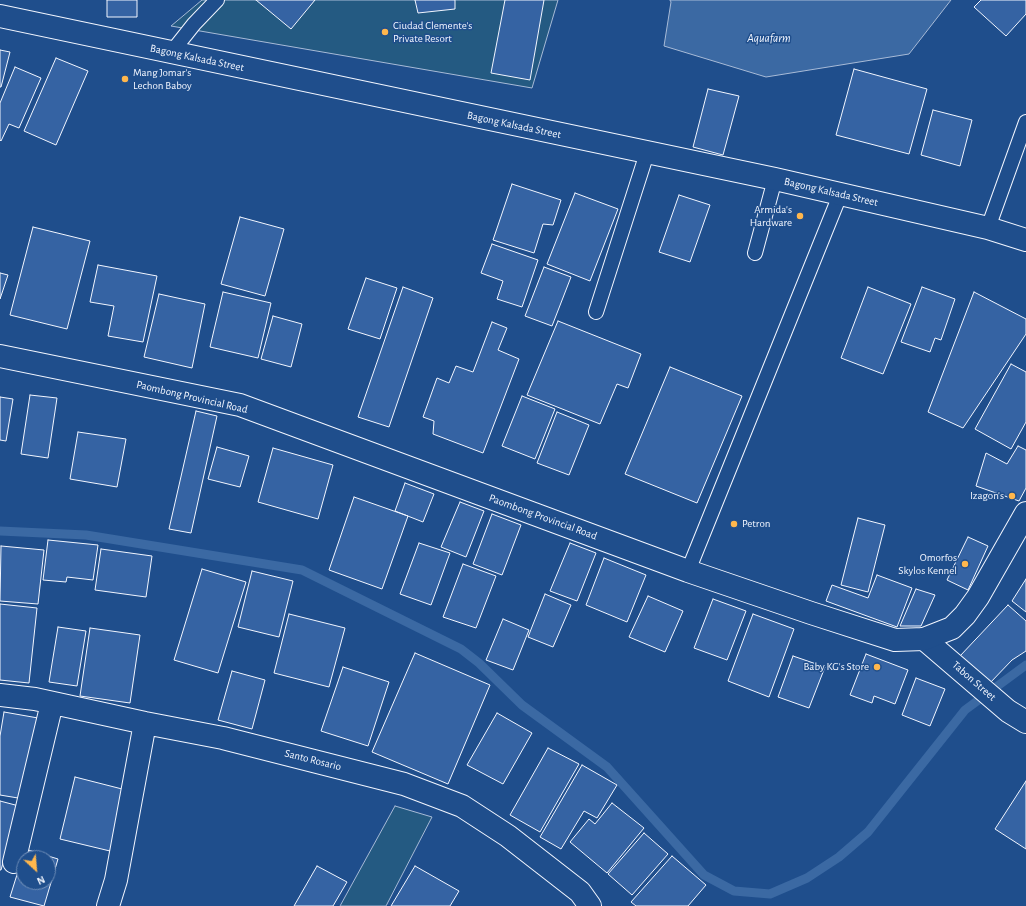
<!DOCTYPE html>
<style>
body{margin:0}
#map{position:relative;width:1026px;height:906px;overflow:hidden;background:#1f4e8c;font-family:"Alegreya Sans",sans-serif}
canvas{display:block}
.north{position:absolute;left:16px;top:850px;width:40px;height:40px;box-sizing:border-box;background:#1f4e8c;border:1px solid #7391ba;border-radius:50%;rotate:154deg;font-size:11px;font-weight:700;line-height:16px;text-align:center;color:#f2f6ff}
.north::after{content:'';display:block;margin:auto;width:14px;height:18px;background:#ffb74d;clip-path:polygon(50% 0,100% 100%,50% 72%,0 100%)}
</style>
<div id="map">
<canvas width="1026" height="906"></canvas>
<div class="north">N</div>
</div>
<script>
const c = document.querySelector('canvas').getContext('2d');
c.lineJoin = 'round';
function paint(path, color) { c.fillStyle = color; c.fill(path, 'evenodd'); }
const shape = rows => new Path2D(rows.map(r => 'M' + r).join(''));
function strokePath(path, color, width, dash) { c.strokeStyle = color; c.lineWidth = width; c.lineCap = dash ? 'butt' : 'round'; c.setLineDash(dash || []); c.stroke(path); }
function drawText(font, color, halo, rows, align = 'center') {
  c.font = font + ' "Alegreya Sans",sans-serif'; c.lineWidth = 3; c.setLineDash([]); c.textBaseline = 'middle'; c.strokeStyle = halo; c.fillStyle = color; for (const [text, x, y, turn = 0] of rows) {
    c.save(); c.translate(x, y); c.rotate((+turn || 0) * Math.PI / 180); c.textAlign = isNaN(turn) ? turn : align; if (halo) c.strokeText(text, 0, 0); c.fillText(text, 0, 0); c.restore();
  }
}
const green = shape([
 [202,0,558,0,532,88,171,26,202,0],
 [395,806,432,817,386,906,340,906,395,806]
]);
paint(green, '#245a82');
strokePath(green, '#a8bbd7', 1);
const water = shape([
 [670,0,951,0,909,54,766,77,664,46,671,2,670,0]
]);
paint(water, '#3b69a3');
strokePath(water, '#a8bbd7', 1);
strokePath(shape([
 [0,531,86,535,302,570,461,649,479,663,522,705,607,767,704,875,734,891,770,894,807,878,839,857,868,832,965,710,1026,665]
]), '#3b69a3', 9);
const building = shape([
 [107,0,137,0,137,17,107,17,107,0],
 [256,0,315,0,291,29,256,0],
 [415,0,455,0,455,9,418,13,415,0],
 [505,0,544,0,530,80,491,73,505,0],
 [981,0,1026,0,1026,14,1006,36,974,7,981,0],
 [0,50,10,52,1,87,0,87,0,50],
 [56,58,88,71,56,145,24,131,56,58],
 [15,67,41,78,19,128,9,124,1,141,0,140,0,103,15,67],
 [854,69,927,89,909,154,836,135,854,69],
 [708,89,739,96,723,155,693,147,708,89],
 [933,110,972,120,960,166,921,155,933,110],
 [512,184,561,200,553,225,543,224,534,253,493,240,512,184],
 [575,193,618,209,590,281,547,264,575,193],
 [679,195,710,205,690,262,659,252,679,195],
 [240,217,284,229,265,296,221,284,240,217],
 [33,227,90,241,67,329,10,315,33,227],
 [492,244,538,260,522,307,497,299,503,281,481,273,492,244],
 [98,265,157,276,143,342,108,336,114,306,90,302,98,265],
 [544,267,571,277,552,326,525,316,544,267],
 [0,273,8,275,0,299,0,273],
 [366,278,397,288,380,339,348,329,366,278],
 [403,287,433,298,389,427,358,417,403,287],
 [868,287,911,304,883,374,841,358,868,287],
 [922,287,955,299,941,340,935,338,930,352,901,342,922,287],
 [223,292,271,303,258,358,210,347,223,292],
 [974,292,1026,319,1026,334,963,428,928,412,974,292],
 [159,294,205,304,192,368,144,357,159,294],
 [273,316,302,324,291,367,261,359,273,316],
 [558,321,641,354,628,388,617,384,600,424,527,395,558,321],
 [492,322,507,328,498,350,519,359,483,453,433,434,434,421,423,417,437,378,449,383,456,366,473,372,492,322],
 [1011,364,1026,372,1026,422,1011,449,975,429,1011,364],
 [670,367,742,396,697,503,625,474,670,367],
 [30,395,57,398,48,458,21,454,30,395],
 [522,396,555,409,535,459,502,446,522,396],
 [0,397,13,399,6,441,0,440,0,397],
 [196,411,217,416,191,533,169,529,196,411],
 [557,412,589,425,569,475,537,463,557,412],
 [78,432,126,439,117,487,70,479,78,432],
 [1018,446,1026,450,1026,488,1019,501,976,486,986,453,1007,464,1018,446],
 [217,447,249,456,240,487,208,479,217,447],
 [273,448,333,465,318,519,258,502,273,448],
 [405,483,434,494,423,522,395,511,405,483],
 [354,497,408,516,382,589,329,570,354,497],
 [460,502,484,511,466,557,441,547,460,502],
 [492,514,521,525,502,575,473,564,492,514],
 [858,518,885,525,868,592,841,585,858,518],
 [968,537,988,546,968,590,947,580,968,537],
 [48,540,98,545,93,580,67,577,66,582,43,580,48,540],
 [419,543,450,553,431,605,400,594,419,543],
 [570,543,596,553,577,601,550,591,570,543],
 [1,546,44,550,38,604,0,601,1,546],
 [101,549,152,556,146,597,95,590,101,549],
 [604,558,646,575,627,622,586,605,604,558],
 [463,564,496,576,476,628,443,617,463,564],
 [202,569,246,582,218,673,174,660,202,569],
 [252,571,293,581,279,637,238,627,252,571],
 [877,575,912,588,897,627,826,601,832,585,868,598,877,575],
 [1026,579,1026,612,1012,601,1026,579],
 [916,589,935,595,921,626,900,626,916,589],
 [545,594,571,605,553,647,528,637,545,594],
 [648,596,683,611,665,652,629,637,648,596],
 [713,599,746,611,727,660,694,648,713,599],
 [0,604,37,608,29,683,0,680,0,604],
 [1008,605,1026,621,1026,651,1012,660,989,684,960,656,1008,605],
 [289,614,345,628,329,687,274,673,289,614],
 [753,614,794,629,769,697,728,681,753,614],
 [503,619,529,630,513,670,486,660,503,619],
 [58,627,86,631,77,686,49,682,58,627],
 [90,628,140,635,130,703,80,696,90,628],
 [415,653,490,685,448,784,372,752,415,653],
 [866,654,908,670,895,704,874,696,872,703,850,695,866,654],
 [793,656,825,667,809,708,778,697,793,656],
 [343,667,389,682,368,746,321,731,343,667],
 [232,671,265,680,252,729,218,720,232,671],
 [916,678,945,689,930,726,902,715,916,678],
 [4,712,38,718,24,799,0,795,0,736,4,712],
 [497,713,532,733,503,784,467,765,497,713],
 [548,748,579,764,540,832,510,815,548,748],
 [582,765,617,785,597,818,584,811,561,849,540,837,582,765],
 [75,777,126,790,110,851,60,839,75,777],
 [1026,781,1026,849,995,829,1026,781],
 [0,801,19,806,1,870,0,870,0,801],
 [612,803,644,828,607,873,570,842,589,819,595,824,612,803],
 [644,833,668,854,632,895,608,874,644,833],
 [25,849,58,859,44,906,10,897,25,849],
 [24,858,48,858,48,882,24,882,24,858],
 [672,856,706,885,688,906,636,906,631,902,672,856],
 [317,866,347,882,333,906,294,906,317,866],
 [415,866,459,891,450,906,391,906,415,866]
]);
paint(building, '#3563a3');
strokePath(building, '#f2f6ff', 1);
const lane = shape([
 [171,53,194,24,217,0],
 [988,228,1026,122],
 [755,253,775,179],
 [596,312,647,153],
 [688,571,840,195]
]);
const street = shape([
 [924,639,1008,711,1026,722],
 [0,695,35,699,145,723,223,738,404,784,462,806,508,836,580,892,590,906],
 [14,862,52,703],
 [108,906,116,880,145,723]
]);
const secondary = shape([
 [0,16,775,179,988,228,1026,240],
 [0,356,240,405,688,571,811,613,895,640,924,639,952,628,965,615,978,597,1026,513]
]);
strokePath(lane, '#f2f6ff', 16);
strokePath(street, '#f2f6ff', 24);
strokePath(secondary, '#f2f6ff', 24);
strokePath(lane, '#1f4e8c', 14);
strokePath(street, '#1f4e8c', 22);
strokePath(secondary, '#1f4e8c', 22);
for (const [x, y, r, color] of [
 [385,32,4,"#ffb74d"],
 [125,79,4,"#ffb74d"],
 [800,216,4,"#ffb74d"],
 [1012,496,4,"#ffb74d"],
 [734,524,4,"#ffb74d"],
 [965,564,4,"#ffb74d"],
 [877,667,4,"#ffb74d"]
]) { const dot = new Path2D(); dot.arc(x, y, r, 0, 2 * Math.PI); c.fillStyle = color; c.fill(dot); strokePath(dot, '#1f4e8c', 1.5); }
drawText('11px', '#f2f6ff', '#1f4e8c', [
 ["Ciudad Clemente's",393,26,"left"],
 ["Private Resort",393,39,"left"],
 ["Mang Jomar's",133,73,"left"],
 ["Lechon Baboy",133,86,"left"],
 ["Armida's",792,210],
 ["Hardware",792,223],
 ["Izagon's",1004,496],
 ["Petron",742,524,"left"],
 ["Omorfos",957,558],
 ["Skylos Kennel",957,571],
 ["Baby KG's Store",869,667]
], 'right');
drawText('11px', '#f2f6ff', '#1f4e8c', [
 ["Bagong Kalsada Street",197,58,12],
 ["Bagong Kalsada Street",514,125,12],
 ["Bagong Kalsada Street",831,192,13],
 ["Paombong Provincial Road",192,397,13],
 ["Paombong Provincial Road",543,517,20],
 ["Tabon Street",974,681,41],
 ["Santo Rosario",313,760,14]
]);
drawText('italic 12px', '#f2f6ff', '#1f4e8c', [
 ["Aquafarm",769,38]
]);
</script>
